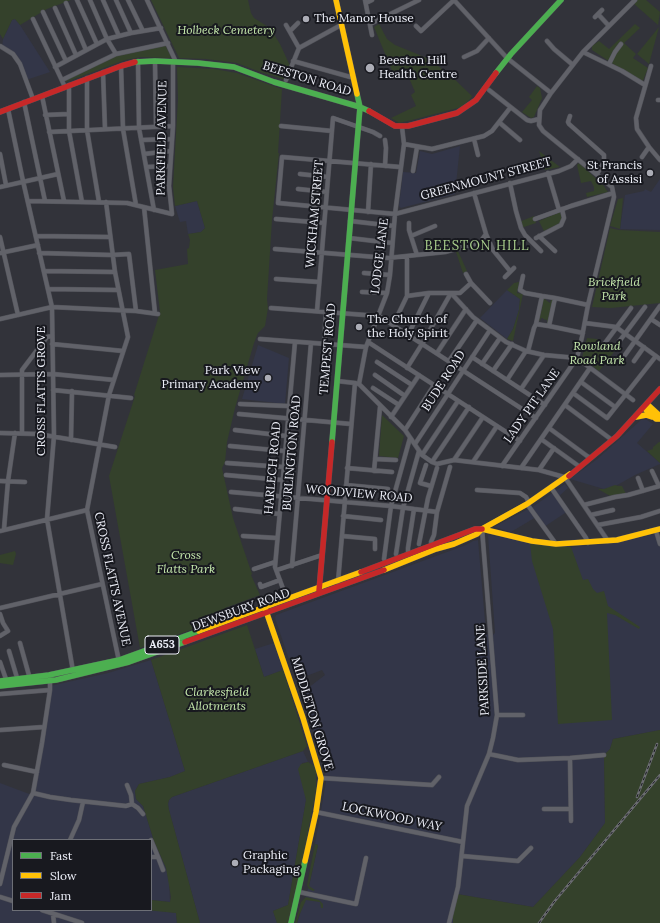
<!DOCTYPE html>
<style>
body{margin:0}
#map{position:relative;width:660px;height:923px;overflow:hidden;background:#32333a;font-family:Lora,serif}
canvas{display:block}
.legend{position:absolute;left:12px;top:839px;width:140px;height:72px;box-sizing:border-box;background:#18191f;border:1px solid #6d6f76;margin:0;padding:5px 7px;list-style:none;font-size:12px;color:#edeff8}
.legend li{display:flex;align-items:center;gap:8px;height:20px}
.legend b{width:20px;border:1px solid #6d6f76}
</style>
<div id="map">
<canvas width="660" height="923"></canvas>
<ul class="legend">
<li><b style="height:5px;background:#4caf50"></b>Fast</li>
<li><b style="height:5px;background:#ffc107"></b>Slow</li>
<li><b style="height:5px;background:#c62828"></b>Jam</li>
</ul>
</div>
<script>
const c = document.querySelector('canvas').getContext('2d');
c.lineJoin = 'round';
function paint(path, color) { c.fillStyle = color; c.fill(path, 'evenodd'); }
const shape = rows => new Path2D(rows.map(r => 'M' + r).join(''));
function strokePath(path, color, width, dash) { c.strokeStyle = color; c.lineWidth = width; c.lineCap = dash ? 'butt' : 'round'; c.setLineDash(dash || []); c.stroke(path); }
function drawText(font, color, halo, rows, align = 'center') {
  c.font = font + ' Lora,serif'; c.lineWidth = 4; c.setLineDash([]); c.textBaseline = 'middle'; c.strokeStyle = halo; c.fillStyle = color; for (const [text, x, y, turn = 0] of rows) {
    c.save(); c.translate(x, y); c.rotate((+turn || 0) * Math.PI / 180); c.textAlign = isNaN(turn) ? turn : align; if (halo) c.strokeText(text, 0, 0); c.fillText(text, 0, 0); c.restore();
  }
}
paint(shape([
 [15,19,20,25,50,72,26,80,20,64,13,54,2,47,3,39,12,20],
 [460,146,455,194,401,208,399,206,403,172,416,173,420,151,432,154],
 [660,179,660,230,620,229,625,195,644,191,645,189,651,192],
 [197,201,205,228,201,232,188,234,186,221,180,222,175,206],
 [507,290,520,299,519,310,513,329,507,339,480,318],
 [258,345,289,358,285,404,242,399],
 [641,420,647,420,653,424,637,443,660,463,660,464,635,475,612,488,604,489,570,479,596,460],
 [565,484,568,488,558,497,568,511,544,527,536,517,511,532,494,527,534,506],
 [660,533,660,730,613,739,610,749,604,755,605,823,580,857,533,907,457,894,453,909,453,923,297,923,309,886,318,845,315,844,326,782,324,763,300,692,308,688,325,675,322,670,296,680,275,618,276,615,466,545,473,541,478,540,486,633,491,637,495,633,488,535,506,538,530,544,564,548,616,543],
 [274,643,283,670,264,677,255,649],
 [151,660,185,771,170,777,139,784,135,791,136,799,143,806,154,841,166,868,169,881,170,902,151,900,151,840,13,840,13,910,153,910,176,913,177,923,0,923,0,783,32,795,50,686,108,673],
 [303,751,308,762,302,763,306,800,288,905,273,911,277,923,200,923,169,810,168,804,169,800,172,797]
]), '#333648');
paint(shape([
 [0,0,71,0,47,9,20,25,15,19,12,20,3,39,0,34],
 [151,0,248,0,251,13,254,18,270,28,280,44,291,68,286,80,260,72,237,63,206,59,179,58],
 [636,0,646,0,660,12,658,25,633,3],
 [379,24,387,39,395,45,427,58,449,74,472,96,471,98,462,107,412,120,399,123,391,118,416,106,411,95,415,92,409,78,403,80,397,73,393,73,374,27],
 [635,24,640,28,624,43,636,54,633,58,648,68,642,83,592,50,592,46,599,41,609,49],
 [659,27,649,64,637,54],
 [165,45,171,56,170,58,141,57,125,60,66,82,65,80,113,55],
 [177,67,214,69,237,73,282,89,278,153,279,153,272,220,267,299,268,308,265,326,258,333,254,343,235,408,227,442,225,462,222,468,233,518,252,574,251,575,260,595,225,608,228,616,218,618,216,621,140,648,109,476,135,396,134,395,160,312,155,270,188,264,187,249,189,248,190,240,188,234,201,232,205,228,197,201,175,206,173,187,178,99],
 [537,86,540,88,542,98,534,117,531,118,522,112,532,100,529,97],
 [539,151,560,167,545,170],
 [579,163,603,185,608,192,587,197,586,193,594,191,594,187,591,181,581,183,577,165],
 [623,198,620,229,610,226,618,199],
 [560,212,562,219,560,223,544,231,539,221],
 [534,216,536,223,521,228,519,222],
 [610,228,619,230,660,232,660,303,611,308,592,307],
 [458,251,467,271,463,273,456,252],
 [519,282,517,293,523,294,513,341,507,339,513,329,519,310,520,299,507,290,514,283],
 [543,298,550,303,551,300,553,300,552,305,551,306,548,323,547,323,547,320,543,319,543,318,541,318,540,321,539,320,543,304,542,303],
 [587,338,597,339,614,352,599,371,582,358],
 [382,415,404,436,398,458,379,456],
 [659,442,660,442,660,463,647,451,653,449,653,447],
 [615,485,618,486,622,486,626,494,612,497,598,489,604,489],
 [530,543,557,547,571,547,583,580,588,579,593,589,597,593,604,591,608,606,640,627,639,629,615,615,607,613,612,720,558,724,553,629,532,561],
 [15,551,16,554,13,565,0,563,0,555],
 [247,625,264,677,283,670,307,746,303,751,172,797,169,800,168,804,169,810,200,923,177,923,176,913,145,910,151,910,151,900,170,902,171,897,166,868,154,841,143,806,136,799,135,791,139,784,170,777,185,771,151,660],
 [660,730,660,923,453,923,453,909,457,894,533,907,580,857,605,823,604,755,610,749,613,739],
 [308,762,313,765,316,771,316,790,300,873,288,923,277,923,273,911,288,905,306,800,298,769,301,764],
 [315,844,318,845,309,886,315,890,313,891,309,889,307,885],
 [306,897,319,900,323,904,323,908,321,908,320,902,306,900,299,916,297,923,295,923,301,902]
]), '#34412b');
const street = shape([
 [77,0,97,44],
 [90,0,107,39,116,54],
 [103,0,119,36],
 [116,0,131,33],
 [128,0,143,31],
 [147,0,176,62],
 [365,0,372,35],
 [454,0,507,58,551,93],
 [66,3,86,50],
 [366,3,372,0],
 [55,8,76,55],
 [43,12,66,61],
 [598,14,609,26],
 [595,17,602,10],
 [33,19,65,87],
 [370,24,419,0],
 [286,25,299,48],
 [416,26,421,31,454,0],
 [290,31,298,23],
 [547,41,554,49,573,65],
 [0,46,13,54,20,64,33,99],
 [583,52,622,71,645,85],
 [464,57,477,51,489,38],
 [138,61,139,128,154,210],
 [155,61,156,127],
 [293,61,354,78],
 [609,64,615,52,621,44],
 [121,66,123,129,136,205],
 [651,66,636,118,637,129,649,147,660,160],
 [55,67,107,39,131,33,161,28],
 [103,72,105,129],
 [87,78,87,130,99,202],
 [62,80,116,54,168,43],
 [286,80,299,48,341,25],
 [69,85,69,131,82,202],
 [489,90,527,120,531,121,539,119],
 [42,96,64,201],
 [658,100,660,100],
 [24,102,45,201],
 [8,109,23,181,52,307,54,436,47,519,73,671],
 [45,115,69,114],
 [570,116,568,122,569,124,604,155,604,162,597,174],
 [500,123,520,140],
 [281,126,332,131],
 [49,132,173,126],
 [474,139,478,155],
 [141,140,172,139],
 [385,140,386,148,385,166],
 [404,144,432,149,484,136,492,131,510,108],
 [0,154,6,185],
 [144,154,171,151],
 [642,157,649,147],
 [146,167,170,166],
 [400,167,282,157,278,203,395,214,559,171,571,166,578,159],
 [413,171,417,147],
 [548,173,559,210],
 [300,174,328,177],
 [510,183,516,211,521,228,525,235,541,251],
 [0,187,58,174],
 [298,189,327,192],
 [474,193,486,234,493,250,510,271],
 [28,201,127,203,172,214,169,186,173,126,173,61],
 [106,202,115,272,128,337,109,395,87,510,119,661],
 [144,207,155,313],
 [368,212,371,164],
 [276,219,324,223],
 [535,219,571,206,610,194],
 [350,221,394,226],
 [409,223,409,230,417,255],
 [36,236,110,237],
 [411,236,435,226],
 [539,236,555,251],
 [0,237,18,315],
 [349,238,392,243],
 [536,238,561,225,564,218,562,209],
 [275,249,388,258,445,252,477,243,481,241,486,234],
 [0,253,38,245],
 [39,253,112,255,129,254,136,311],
 [44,271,115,272],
 [364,273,390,275],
 [466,274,471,283,490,303],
 [523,276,520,290,525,293,542,296],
 [505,277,514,268],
 [276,279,319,282],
 [48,289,118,290],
 [362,292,387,293],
 [407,296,429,293,451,293,473,317,506,342,526,351,544,355,577,358,633,400],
 [555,298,549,326,536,324,542,296,555,298,588,305],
 [271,308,379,316,536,418],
 [317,311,333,118,373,132,380,136],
 [0,319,52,307,136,311,158,314],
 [651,319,660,325],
 [585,323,616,327,660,359],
 [393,325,407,296,407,257],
 [549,326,583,333],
 [408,335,429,293],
 [260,339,366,347],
 [368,342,520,441],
 [605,343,631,308],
 [52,344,123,351],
 [324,344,326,312],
 [615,347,645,307],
 [528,351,534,328,536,324],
 [437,353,466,309],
 [625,355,660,306],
 [472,357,545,405],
 [449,361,477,320],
 [634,361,644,347],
 [377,362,412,385],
 [482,364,500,338],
 [407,368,422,344,451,293,460,293,471,283],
 [493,371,512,344],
 [0,375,53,374,114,380],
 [375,375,405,396],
 [507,380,526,351],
 [337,381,355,383,359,384,405,430,422,455,432,462,437,464,454,460,539,470,564,477],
 [581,382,615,407],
 [359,384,366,347,387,293,390,275,395,214,404,144,402,127],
 [373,388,399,405],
 [521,389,544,355],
 [53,390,131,398],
 [573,393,607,418,656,356],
 [240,404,288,406],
 [565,405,612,440],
 [239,414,351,424],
 [391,417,419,375],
 [549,428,587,456,591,458],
 [235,430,286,436],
 [405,430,434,385],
 [0,433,38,434,115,447],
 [22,433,22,370,47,337,52,336],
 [541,439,580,467],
 [71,440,72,391],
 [415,444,490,330],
 [230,446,284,451],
 [422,455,458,401],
 [375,459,396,460],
 [454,460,483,417],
 [432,462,469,407],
 [473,462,497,426],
 [227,463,283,467],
 [426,465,420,483,431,486],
 [502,466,577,358,582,337,588,305,614,197,612,187,543,131,539,125,540,110,551,93,583,52,635,0],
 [347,468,392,472],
 [521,468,590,368],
 [539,470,554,448],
 [374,471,380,407],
 [652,471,659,486],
 [226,475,282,480],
 [638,478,643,491],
 [566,479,608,541],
 [0,481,25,482],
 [346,485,388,489],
 [552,489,586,538,588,543],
 [477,490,520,493,526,497,529,502],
 [231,492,391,506,437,512],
 [527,504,556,544],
 [584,505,615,497,628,495,660,486],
 [235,509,279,514],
 [591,515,613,510],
 [343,516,381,520],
 [598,525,641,517,660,511],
 [4,529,8,481,15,433],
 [0,531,87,510],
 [656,531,660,544],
 [243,536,277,538],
 [342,536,375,539,375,549],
 [419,544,428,498,437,468],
 [433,546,431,542,434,535,437,512,450,467],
 [396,554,403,508,419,451],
 [408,555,408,548,414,509],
 [384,559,391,506,410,438],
 [292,566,311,343],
 [254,569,275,562],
 [277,570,322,555],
 [338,582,355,383],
 [260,584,261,587,280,580],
 [285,594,275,567,295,342],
 [0,608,102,584],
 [0,614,3,623,8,631,0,636],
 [20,643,30,679],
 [9,651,18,681],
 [0,662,7,682],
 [0,694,50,690],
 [497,715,523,715],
 [0,730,44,727],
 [489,754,518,760,570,758,604,755],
 [570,758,571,821],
 [4,765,37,772],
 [321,778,432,785,439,777],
 [33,793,50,797,71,800,126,806,132,804,131,795,127,785],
 [132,804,138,808,143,814],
 [544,809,570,809],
 [316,812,463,842],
 [70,840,79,820,83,802],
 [462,856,518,861,531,848],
 [151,857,158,857,151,840],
 [158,857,163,870],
 [0,884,14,827,33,793,42,743,50,690,50,680],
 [299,892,356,904,366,858],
 [0,897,13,901],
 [42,910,82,923],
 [53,914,54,923],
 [449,923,458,887,467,806,489,754,493,738,497,715,482,529]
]);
const fast = shape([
 [135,62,155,61,198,63,234,67,274,82,360,107,369,111],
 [496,73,511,54,561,0],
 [332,442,360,107,357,94],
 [0,681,49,675,119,660,199,631],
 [0,686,56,680,129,662,185,642],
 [291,923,305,861]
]);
const slow = shape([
 [336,0,357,94],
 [647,404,659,415,659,419],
 [644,408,656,419,660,419],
 [636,417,646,415,652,417],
 [482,529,532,541,556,544,617,540,660,529],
 [384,570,436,549,454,544,477,534,482,529,527,504,570,474],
 [265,608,303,718,321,778,316,812,305,861],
 [199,631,361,572]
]);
const jam = shape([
 [369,111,395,126,408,126,457,113,476,100,496,73],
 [0,112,121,66,135,62],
 [569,476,617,436,660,389],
 [361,572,475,529,482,529],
 [319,591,332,442],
 [185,642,384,570]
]);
strokePath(street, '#515259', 5);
strokePath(fast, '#515259', 6);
strokePath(slow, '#515259', 6);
strokePath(jam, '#515259', 6);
strokePath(street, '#616269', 4);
strokePath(fast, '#4caf50', 5.5);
strokePath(slow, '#ffc107', 5.5);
strokePath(jam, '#c62828', 5.5);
const rail = shape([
 [637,797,657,744],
 [539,923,554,902,660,775]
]);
strokePath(rail, '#6c6d72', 2.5);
strokePath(rail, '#18191f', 1, [3]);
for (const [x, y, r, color] of [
 [306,19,4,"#acadb6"],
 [370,68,5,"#acadb6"],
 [650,173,4,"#acadb6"],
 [359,327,4,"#acadb6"],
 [268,378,4,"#acadb6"],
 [235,863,4,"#acadb6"]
]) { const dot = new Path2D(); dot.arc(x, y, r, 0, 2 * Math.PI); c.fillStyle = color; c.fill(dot); strokePath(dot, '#18191f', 1.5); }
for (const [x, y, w] of [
 [162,645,34]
]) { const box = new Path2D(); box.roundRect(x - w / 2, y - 9, w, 18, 3); c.fillStyle = '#18191f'; c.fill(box); strokePath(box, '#edeff8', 1); }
drawText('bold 11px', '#edeff8', null, [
 ["A653",162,645]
]);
drawText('12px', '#edeff8', '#18191f', [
 ["The Manor House",314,19],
 ["Beeston Hill",379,61],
 ["Health Centre",379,75],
 ["St Francis",642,166,"right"],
 ["of Assisi",642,180,"right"],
 ["The Church of",367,320],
 ["the Holy Spirit",367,334],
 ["Park View",260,371,"right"],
 ["Primary Academy",260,385,"right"],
 ["Graphic",243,856],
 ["Packaging",243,870]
], 'left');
drawText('italic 12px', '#c5e8ac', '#18191f', [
 ["Holbeck Cemetery",226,31],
 ["Brickfield",614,283],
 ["Park",614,297],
 ["Rowland",597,347],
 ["Road Park",597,361],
 ["Cross",186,556],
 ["Flatts Park",186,570],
 ["Clarkesfield",217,693],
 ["Allotments",217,707]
]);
drawText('12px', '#edeff8', '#18191f', [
 ["BEESTON ROAD",307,79,17],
 ["PARKFIELD AVENUE",162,138,-89],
 ["GREENMOUNT STREET",486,179,-15],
 ["WICKHAM STREET",315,214,-85],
 ["LODGE LANE",380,256,-83],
 ["TEMPEST ROAD",328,349,-85],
 ["BUDE ROAD",444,381,-57],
 ["CROSS FLATTS GROVE",42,391,-90],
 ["LADY PIT LANE",532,406,-55],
 ["BURLINGTON ROAD",292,453,-85],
 ["HARLECH ROAD",273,468,-85],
 ["WOODVIEW ROAD",359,494,5],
 ["CROSS FLATTS AVENUE",112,579,78],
 ["DEWSBURY ROAD",241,610,-20],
 ["PARKSIDE LANE",483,670,-93],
 ["MIDDLETON GROVE",312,714,73],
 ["LOCKWOOD WAY",392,817,12]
]);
c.letterSpacing = '1px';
drawText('13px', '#a9cf8c', '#18191f', [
 ["BEESTON HILL",477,246]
]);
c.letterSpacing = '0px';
</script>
